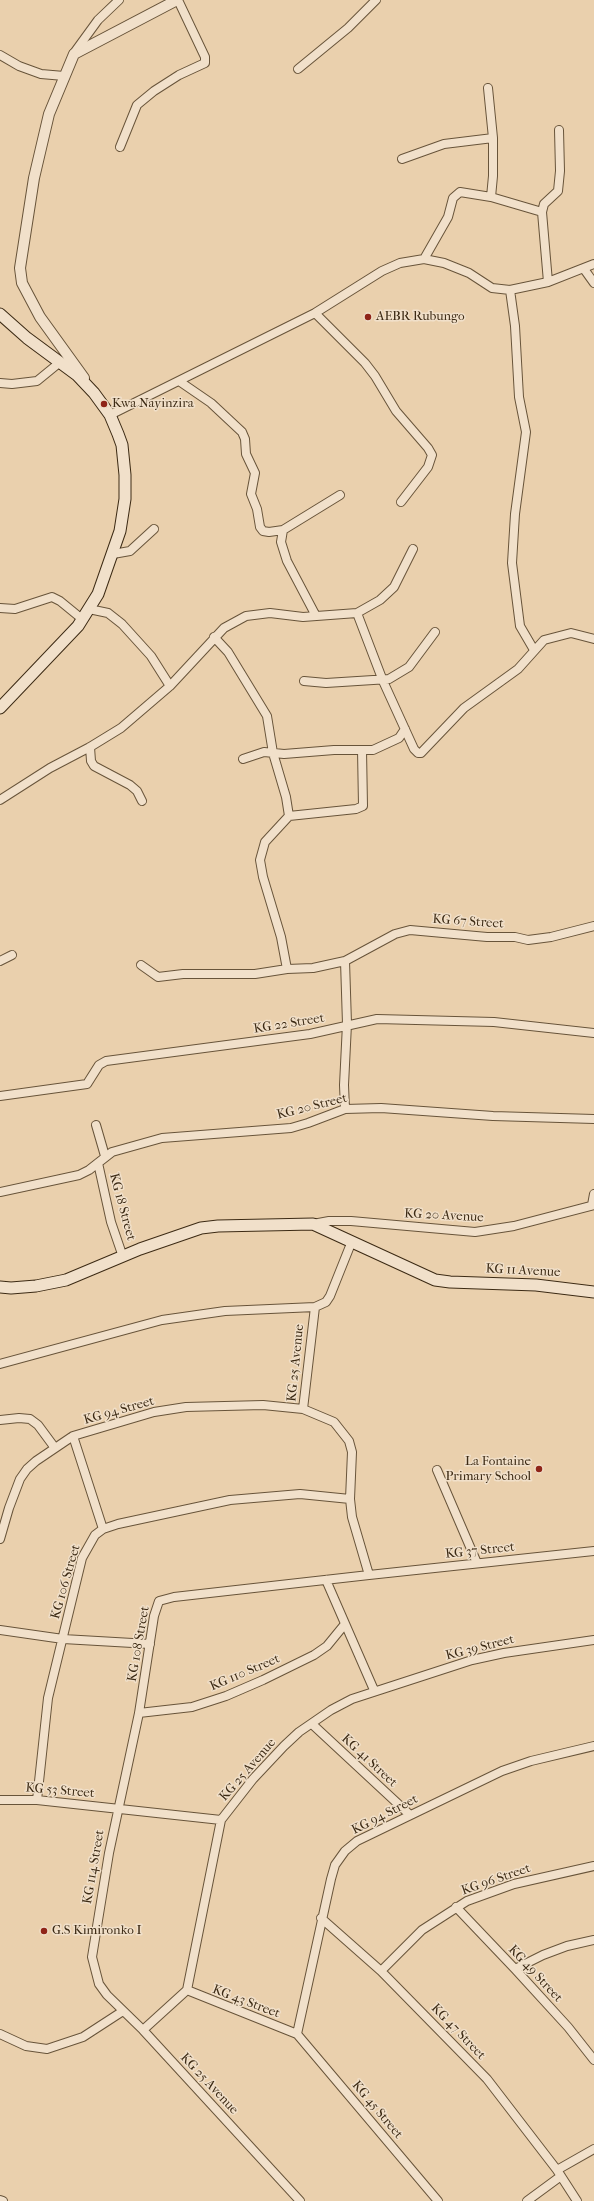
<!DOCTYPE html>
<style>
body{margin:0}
canvas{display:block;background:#ead0ad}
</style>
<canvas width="594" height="2201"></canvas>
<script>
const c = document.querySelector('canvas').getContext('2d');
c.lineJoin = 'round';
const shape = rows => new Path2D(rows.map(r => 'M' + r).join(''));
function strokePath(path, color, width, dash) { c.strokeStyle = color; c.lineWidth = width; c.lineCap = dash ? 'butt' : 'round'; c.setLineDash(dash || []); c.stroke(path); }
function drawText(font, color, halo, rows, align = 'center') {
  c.font = font + ' "IM FELL French Canon",serif'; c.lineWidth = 3; c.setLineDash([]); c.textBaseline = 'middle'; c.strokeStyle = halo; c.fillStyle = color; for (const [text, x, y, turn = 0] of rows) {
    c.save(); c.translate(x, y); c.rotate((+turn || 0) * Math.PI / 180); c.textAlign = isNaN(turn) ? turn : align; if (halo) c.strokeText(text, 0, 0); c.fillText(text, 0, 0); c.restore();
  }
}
const minor = shape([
 [74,53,98,20,119,0],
 [0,55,19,66,41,74,64,76],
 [298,69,348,28,376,0],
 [488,88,493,138,493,176,491,197],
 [120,147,137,105,154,91,179,75,205,63,205,57,178,0],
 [402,159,444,144,493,138],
 [424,259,448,217,453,198,460,192,491,197,542,212],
 [584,269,594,283],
 [548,282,542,212,544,204,558,191,560,171,559,130],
 [510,290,515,326,519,397,526,432,515,514,512,563,520,626,534,650],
 [315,313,365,363,375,376,396,411,428,448,432,455,428,467,401,502],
 [179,381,211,403,242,432,245,439,246,454,255,473,251,494,257,509,260,527,263,531,269,532,283,530],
 [0,383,12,384,37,381,59,363],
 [110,415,315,313,382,271,400,263,424,259,444,263,469,273,492,288,510,290,548,282,594,264],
 [113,554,130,551,154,529],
 [0,608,15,609,52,597,60,601,82,619],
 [89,609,108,613,122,624,151,656,170,686],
 [357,613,383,681,414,749,418,753,421,753,464,708,518,669,544,640,571,633,594,639],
 [316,616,287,561,281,542,283,530,340,495],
 [214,637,228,652,267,716,273,753,286,797,289,816,356,809,363,806,362,750],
 [304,681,326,683,389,679,409,667,435,632],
 [90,747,91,761,94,766,130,785,137,791,142,801],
 [243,759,264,752,284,754,334,750,373,750,399,738,405,729],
 [0,800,50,768,90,747,121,728,170,686,224,628,246,616,270,613,303,617,357,613,380,600,394,587,413,549],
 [0,961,12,955],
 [141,965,158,977,183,974,255,974,287,969,313,968,345,961,395,934,410,930,487,937,515,937,528,940,551,937,594,926],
 [287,969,281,937,263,877,260,860,265,842,289,816],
 [0,1096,87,1084,99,1065,106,1061,310,1034,377,1019,494,1022,594,1033],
 [345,1109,344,1085,347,1024,345,961],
 [96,1125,105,1156],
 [98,1163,111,1222,123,1257],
 [0,1192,79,1175,89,1170,112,1152,162,1138,291,1128,308,1123,345,1109,381,1108,493,1116,594,1119],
 [592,1205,594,1194],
 [313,1224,329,1221,351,1221,475,1232,514,1226,594,1205],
 [352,1241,330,1296,326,1302,315,1307,303,1409,334,1422,349,1441,352,1452,350,1499,352,1517,369,1575],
 [0,1364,162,1320,225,1311,315,1307],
 [0,1420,19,1418,30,1419,38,1425,55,1448],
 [73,1436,103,1529],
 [437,1470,477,1563],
 [0,1539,9,1508,20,1479,27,1469,36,1461,73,1436,154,1412,186,1407,263,1405,303,1409],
 [326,1580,374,1690],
 [0,1630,63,1639,150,1644],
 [139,1713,192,1707,226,1696,263,1680,314,1655,327,1646,345,1624],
 [312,1724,410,1815],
 [0,1800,37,1800,221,1820],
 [37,1800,48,1698,82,1558,95,1535,103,1529,118,1524,230,1500,300,1494,350,1499],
 [456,1907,515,1969,568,2027,594,2060],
 [321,1918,381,1971,487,2079,557,2170,577,2201],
 [515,1969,543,1955,567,1946,594,1940],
 [381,1971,422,1930,467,1901,514,1884,594,1866],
 [187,1990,297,2034,438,2201],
 [143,2030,107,1995,99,1984,92,1957,109,1853,139,1713,154,1616,159,1601,174,1597,369,1575,594,1551],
 [0,2034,26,2046,47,2049,83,2037,123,2011],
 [297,2034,331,1879,335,1865,345,1851,357,1841,502,1771,531,1761,594,1746],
 [557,2170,594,2149],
 [0,2200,3,2201],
 [300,2201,143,2030,187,1990,221,1820,253,1779,284,1746,299,1732,331,1710,352,1699,472,1660,504,1653,594,1640],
 [527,2201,561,2176]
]);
const tertiary = shape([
 [84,378,40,317,22,283,20,268,34,178,49,114,74,54,177,0]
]);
const secondary = shape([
 [0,314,27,338,77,375,94,393,110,415,118,434,122,445,125,475,125,499,120,531,98,594,78,626,0,708],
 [0,1287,11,1288,36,1286,66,1280,140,1249,201,1228,218,1226,313,1224,435,1280,450,1282,536,1285,594,1292]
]);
strokePath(minor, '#68543a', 10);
strokePath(tertiary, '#68543a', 12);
strokePath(secondary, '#3c2a14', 13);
strokePath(minor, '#f1e0ca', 8);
strokePath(tertiary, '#f1e0ca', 10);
strokePath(secondary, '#f1e0ca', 11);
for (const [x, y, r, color] of [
 [368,317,4,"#8f2418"],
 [104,404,4,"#8f2418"],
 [539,1469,4,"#8f2418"],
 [44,1931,4,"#8f2418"]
]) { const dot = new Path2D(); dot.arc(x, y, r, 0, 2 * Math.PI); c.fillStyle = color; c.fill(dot); strokePath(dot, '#f1e0ca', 1.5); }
drawText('13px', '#3c2a14', '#f1e0ca', [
 ["AEBR Rubungo",376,317],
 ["Kwa Nayinzira",112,404],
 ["La Fontaine",531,1462,"right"],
 ["Primary School",531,1477,"right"],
 ["G.S Kimironko I",52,1931]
], 'left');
drawText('13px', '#3c2a14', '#f1e0ca', [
 ["KG 67 Street",468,922,4],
 ["KG 22 Street",289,1024,-9],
 ["KG 20 Street",312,1107,-14],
 ["KG 18 Street",122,1207,75],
 ["KG 20 Avenue",444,1216,3],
 ["KG 11 Avenue",523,1271,3],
 ["KG 25 Avenue",296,1363,-84],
 ["KG 94 Street",119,1411,-16],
 ["KG 37 Street",480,1551,-6],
 ["KG 106 Street",66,1582,-74],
 ["KG 108 Street",139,1644,-80],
 ["KG 39 Street",480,1648,-14],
 ["KG 110 Street",245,1673,-23],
 ["KG 41 Street",369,1761,43],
 ["KG 25 Avenue",248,1770,-49],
 ["KG 53 Street",60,1791,5],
 ["KG 94 Street",385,1815,-27],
 ["KG 114 Street",94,1867,-80],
 ["KG 96 Street",496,1880,-19],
 ["KG 49 Street",535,1974,47],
 ["KG 43 Street",246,2002,21],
 ["KG 47 Street",458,2032,46],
 ["KG 25 Avenue",209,2084,47],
 ["KG 45 Street",377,2110,50]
]);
</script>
